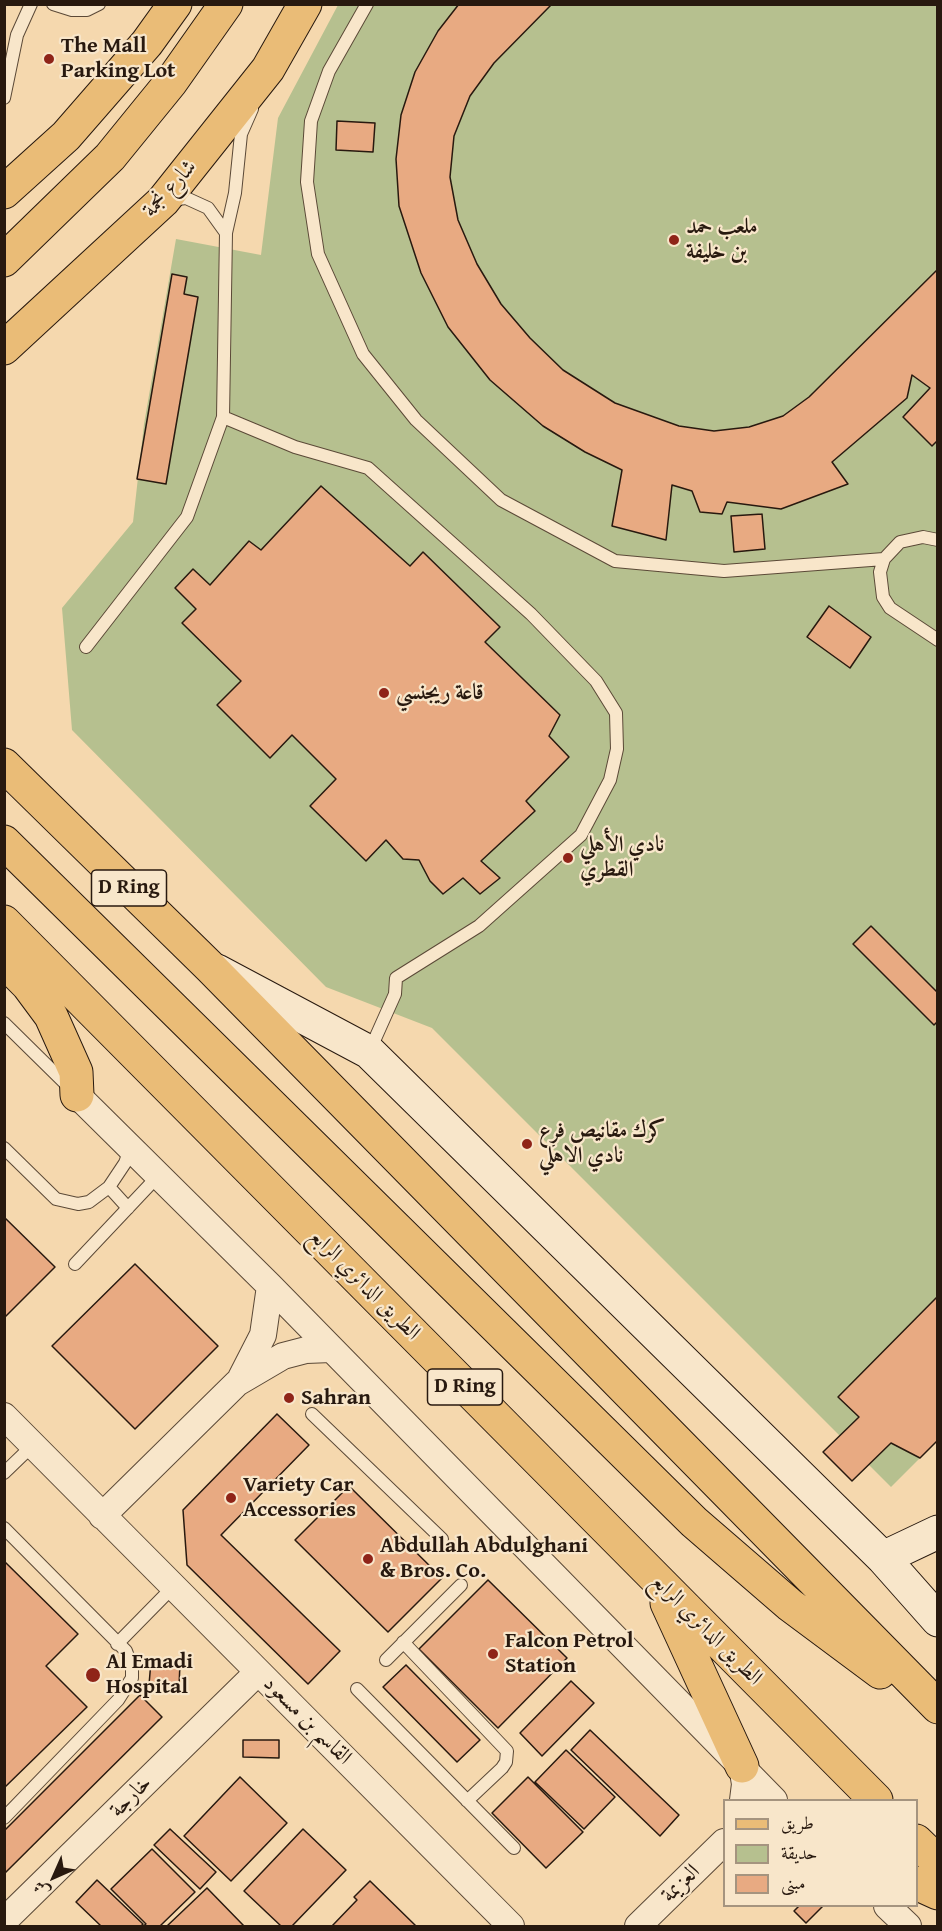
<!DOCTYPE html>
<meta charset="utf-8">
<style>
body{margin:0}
#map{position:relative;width:942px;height:1931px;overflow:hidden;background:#f5d8ae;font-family:"Gentium Book Plus",Amiri,serif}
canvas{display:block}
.frame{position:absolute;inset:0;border:6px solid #28190f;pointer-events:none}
.legend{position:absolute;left:723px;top:1799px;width:195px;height:108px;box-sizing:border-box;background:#f8e6ca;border:2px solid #a5947f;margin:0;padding:8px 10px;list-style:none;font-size:18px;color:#28190f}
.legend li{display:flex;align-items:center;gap:12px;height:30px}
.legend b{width:30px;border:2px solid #a5947f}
.north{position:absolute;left:24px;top:1847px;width:60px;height:60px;-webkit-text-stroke:4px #f8e6ca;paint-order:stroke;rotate:225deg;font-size:16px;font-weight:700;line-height:24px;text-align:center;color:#28190f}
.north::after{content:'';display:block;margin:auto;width:21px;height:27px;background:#28190f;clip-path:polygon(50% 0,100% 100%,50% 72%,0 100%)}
</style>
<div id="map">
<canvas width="942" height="1931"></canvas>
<div class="frame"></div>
<ul class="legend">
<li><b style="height:8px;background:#eabc77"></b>طريق</li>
<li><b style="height:16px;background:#b6c08f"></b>حديقة</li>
<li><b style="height:16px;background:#e8aa82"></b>مبنى</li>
</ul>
<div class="north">ش</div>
</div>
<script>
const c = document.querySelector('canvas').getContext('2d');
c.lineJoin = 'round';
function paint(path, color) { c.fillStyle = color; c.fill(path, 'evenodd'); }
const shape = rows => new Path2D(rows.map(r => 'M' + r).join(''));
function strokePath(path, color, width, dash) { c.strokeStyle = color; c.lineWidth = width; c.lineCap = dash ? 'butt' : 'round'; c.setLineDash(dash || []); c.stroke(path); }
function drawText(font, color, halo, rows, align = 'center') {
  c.font = font + ' "Gentium Book Plus",Amiri,serif'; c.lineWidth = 4.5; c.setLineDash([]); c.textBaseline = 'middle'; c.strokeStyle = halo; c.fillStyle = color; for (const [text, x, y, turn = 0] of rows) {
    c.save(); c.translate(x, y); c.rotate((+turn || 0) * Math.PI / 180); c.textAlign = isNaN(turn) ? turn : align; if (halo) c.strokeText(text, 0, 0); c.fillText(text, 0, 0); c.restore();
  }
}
paint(shape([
 [338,5,937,5,938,1440,891,1487,432,1028,326,987,72,730,62,608,133,522,144,424,176,239,261,255,278,118]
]), '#b6c08f');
const building = shape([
 [459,4,552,4,494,63,470,96,454,136,450,177,458,220,477,264,501,304,530,338,563,370,615,403,679,426,714,431,749,427,783,416,809,397,938,269,938,440,932,446,903,417,930,388,912,375,907,398,832,462,848,484,781,509,727,502,722,514,700,512,692,491,672,485,666,540,612,526,622,470,585,452,543,426,490,380,448,327,421,273,399,206,396,159,401,115,415,72,438,31,459,4],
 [337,121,375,123,373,152,336,150,337,121],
 [172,274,187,277,184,294,198,297,166,484,137,479,172,274],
 [321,486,410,566,423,552,500,627,485,642,560,715,549,736,569,757,526,801,535,811,481,861,500,878,480,894,463,878,443,894,430,881,419,860,403,859,386,840,366,861,310,806,336,779,292,735,270,758,217,705,241,681,182,623,196,609,175,588,193,569,210,585,249,541,261,550,321,486],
 [762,514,765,549,734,552,731,516,762,514],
 [829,606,871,637,850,668,807,637,829,606],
 [871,926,938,993,938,1021,934,1025,853,944,871,926],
 [4,1217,55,1267,4,1318,4,1217],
 [135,1264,218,1346,135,1429,52,1346,135,1264],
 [938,1296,938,1440,920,1458,891,1443,852,1481,823,1452,859,1417,838,1397,938,1296],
 [277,1414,309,1445,221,1535,340,1651,308,1684,187,1565,183,1510,277,1414],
 [349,1486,442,1578,388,1632,295,1540,349,1486],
 [4,1561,78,1634,46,1666,87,1707,4,1788,4,1561],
 [488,1580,567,1658,498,1728,419,1649,488,1580],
 [151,1661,180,1663,179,1687,149,1685,151,1661],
 [406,1665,480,1740,457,1762,383,1687,406,1665],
 [571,1681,594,1703,542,1756,520,1733,571,1681],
 [140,1695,162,1717,4,1874,4,1831,140,1695],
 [590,1730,679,1815,660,1836,571,1750,590,1730],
 [243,1740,279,1740,279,1758,243,1757,243,1740],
 [566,1750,615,1797,584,1829,535,1782,566,1750],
 [240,1777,287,1823,231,1881,184,1836,240,1777],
 [528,1777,583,1832,546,1868,492,1813,528,1777],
 [170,1829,216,1872,200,1889,154,1845,170,1829],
 [303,1829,346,1870,292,1926,281,1926,244,1891,303,1829],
 [152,1849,195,1892,160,1926,143,1926,146,1924,111,1889,152,1849],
 [97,1880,143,1924,141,1926,101,1926,76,1902,97,1880],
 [370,1881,416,1926,332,1926,357,1900,354,1897,370,1881],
 [207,1888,244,1926,167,1926,207,1888],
 [799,1906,823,1906,806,1923,794,1911,799,1906]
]);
paint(building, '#e8aa82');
strokePath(building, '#28190f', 1.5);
const lane = shape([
 [53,4,72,10,87,10,99,4],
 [367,4,329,71,311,121,307,182,318,254,363,354,416,420,501,500,615,561,724,571,884,559],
 [4,98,17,35,31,4],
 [170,200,186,198,208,208,226,233],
 [223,417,295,447,368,468,531,614,596,681,616,713,617,749,610,780,581,835,479,926,396,978,395,994,370,1050],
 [938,540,923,537,900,542,884,559,880,572,883,597,890,608,938,640],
 [86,647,187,517,223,417,226,233,235,193,241,134,252,109],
 [4,1023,70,1088],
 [4,1148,56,1199,78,1204,89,1202,109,1187,125,1163,130,1149],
 [109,1187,128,1208],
 [75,1264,158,1176],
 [312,1414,442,1539],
 [4,1473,33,1445],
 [4,1528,126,1651,132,1667,132,1678,118,1700,4,1818],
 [403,1642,507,1751,506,1762,502,1768,467,1801],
 [117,1644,173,1587],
 [386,1660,461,1585],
 [357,1689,514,1848]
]);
const street = shape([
 [77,1095,270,1286,774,1800],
 [241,1378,263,1335,270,1286],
 [4,1416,511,1926],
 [102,1516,237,1383,283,1356,306,1350,331,1349],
 [742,1766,745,1784,743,1800],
 [887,1906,908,1926],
 [4,1921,258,1672],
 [638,1926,724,1842]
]);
const secondary = shape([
 [217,971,369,1052,883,1558,938,1620],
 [883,1558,938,1532]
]);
const primary = shape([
 [4,192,66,136,147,43,175,4],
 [4,260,110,157,171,82,226,4],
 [4,348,163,201,268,69,305,4],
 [4,765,210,967,938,1707],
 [4,842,694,1522,790,1605,880,1672],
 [4,922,876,1800],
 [4,961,28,985,51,1016,76,1072,77,1095],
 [667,1603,742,1766],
 [916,1841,938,1862],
 [916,1883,938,1893]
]);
strokePath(lane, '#5b4937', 14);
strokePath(street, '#5b4937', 28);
strokePath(secondary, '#28190f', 35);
strokePath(primary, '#28190f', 35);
strokePath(lane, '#f8e6ca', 12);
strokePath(street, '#f8e6ca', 26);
strokePath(secondary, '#f8e6ca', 33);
strokePath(primary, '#eabc77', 33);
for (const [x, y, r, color] of [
 [49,59,6,"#8f2418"],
 [674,240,6,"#8f2418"],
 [384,693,6,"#8f2418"],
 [568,858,6,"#8f2418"],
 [527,1144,6,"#8f2418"],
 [289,1398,6,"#8f2418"],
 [231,1498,6,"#8f2418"],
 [368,1559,6,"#8f2418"],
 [493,1654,6,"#8f2418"],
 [93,1675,8,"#8f2418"]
]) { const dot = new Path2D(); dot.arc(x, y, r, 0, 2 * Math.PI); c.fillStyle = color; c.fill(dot); strokePath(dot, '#f8e6ca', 2); }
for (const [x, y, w] of [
 [129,888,75],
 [465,1387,75]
]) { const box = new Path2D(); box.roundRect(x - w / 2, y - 18, w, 36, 4.5); c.fillStyle = '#f8e6ca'; c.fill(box); strokePath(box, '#28190f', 1.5); }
drawText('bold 21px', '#28190f', null, [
 ["D Ring",129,888],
 ["D Ring",465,1387]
]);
drawText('bold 22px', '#28190f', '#f8e6ca', [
 ["The Mall",61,46],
 ["Parking Lot",61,71],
 ["ملعب حمد",686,227],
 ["بن خليفة",686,252],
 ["قاعة ريجنسي",396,693],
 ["نادي الأهلي",580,845],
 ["القطري",580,870],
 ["كرك مقانيص فرع",539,1131],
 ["نادي الاهلي",539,1156],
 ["Sahran",301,1398],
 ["Variety Car",243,1485],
 ["Accessories",243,1510],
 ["Abdullah Abdulghani",380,1546],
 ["& Bros. Co.",380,1571],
 ["Falcon Petrol",505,1641],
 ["Station",505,1666],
 ["Al Emadi",106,1662],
 ["Hospital",106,1687]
], 'left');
drawText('22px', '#28190f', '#f8e6ca', [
 ["شارع نجمة",170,189,-48],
 ["الطريق الدائري الرابع",364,1285,45],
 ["الطريق الدائري الرابع",706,1630,45],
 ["القاسم بن مسعود",307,1721,45],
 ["خارجة",131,1797,-45],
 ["العزيمة",681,1884,-44]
]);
</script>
